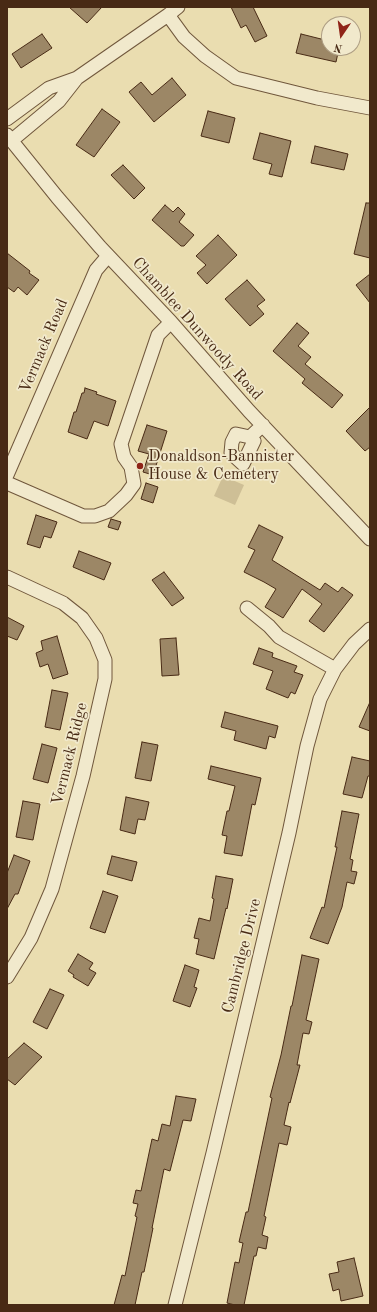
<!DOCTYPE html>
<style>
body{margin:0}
#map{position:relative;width:377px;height:1312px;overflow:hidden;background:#eaddb0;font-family:"Old Standard TT",serif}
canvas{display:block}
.frame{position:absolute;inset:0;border:8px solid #482a15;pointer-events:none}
.north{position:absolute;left:321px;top:16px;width:40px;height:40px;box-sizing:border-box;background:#f1e9cc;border:1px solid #ad9d83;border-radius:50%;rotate:193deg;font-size:11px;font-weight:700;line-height:16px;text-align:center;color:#482a15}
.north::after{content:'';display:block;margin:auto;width:14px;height:18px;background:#8f2418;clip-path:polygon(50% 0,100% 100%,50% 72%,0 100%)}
</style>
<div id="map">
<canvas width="377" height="1312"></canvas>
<div class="frame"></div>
<div class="north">N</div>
</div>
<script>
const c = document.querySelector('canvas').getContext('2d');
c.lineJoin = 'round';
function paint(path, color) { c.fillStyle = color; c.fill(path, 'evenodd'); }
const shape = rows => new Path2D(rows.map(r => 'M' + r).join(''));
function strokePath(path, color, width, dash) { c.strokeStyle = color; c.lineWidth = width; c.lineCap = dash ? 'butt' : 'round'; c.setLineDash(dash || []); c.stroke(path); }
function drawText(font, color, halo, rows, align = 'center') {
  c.font = font + ' "Old Standard TT",serif'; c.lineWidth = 3.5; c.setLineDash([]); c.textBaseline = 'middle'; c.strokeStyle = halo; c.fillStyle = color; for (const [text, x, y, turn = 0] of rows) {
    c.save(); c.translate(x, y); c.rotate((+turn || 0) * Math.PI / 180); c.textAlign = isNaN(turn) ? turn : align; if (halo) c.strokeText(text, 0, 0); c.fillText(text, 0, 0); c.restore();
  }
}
paint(shape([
 [223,476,244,485,235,505,214,496]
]), '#cebf96');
const building = shape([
 [69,7,102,7,87,23,69,7],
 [231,7,253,7,267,36,255,42,246,25,241,28,231,7],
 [42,34,52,48,21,68,12,54,42,34],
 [301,34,329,41,329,48,339,48,336,62,296,53,301,34],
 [172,78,186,95,154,122,129,92,141,82,152,95,172,78],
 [102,109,120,122,94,157,76,145,102,109],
 [208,111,235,118,229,143,201,136,208,111],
 [260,133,291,141,282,177,269,174,272,164,253,159,260,133],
 [315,146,348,154,344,170,311,163,315,146],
 [123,165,145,188,134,199,111,175,123,165],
 [366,203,370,203,370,258,354,254,366,203],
 [165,205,173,212,178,207,185,214,179,222,194,235,184,246,181,246,152,220,165,205],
 [218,235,237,255,207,284,197,273,206,265,196,256,218,235],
 [7,253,30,271,29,273,39,280,27,295,18,287,14,292,7,287,7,253],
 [370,274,370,303,356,285,370,274],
 [247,280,265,300,257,306,264,314,250,326,225,299,247,280],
 [297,323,309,333,298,346,311,357,305,364,343,395,332,408,302,383,305,379,273,351,297,323],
 [85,388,97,392,96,394,116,401,108,426,94,421,87,439,68,432,74,412,76,412,82,393,84,393,85,388],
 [370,407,370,447,365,451,346,431,370,407],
 [147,425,167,431,153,475,143,472,149,454,138,451,147,425],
 [146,483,158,487,153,503,141,499,146,483],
 [36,515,57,522,51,538,44,536,40,548,27,544,36,515],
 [111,519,121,522,118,530,108,527,111,519],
 [259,525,283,537,272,560,320,590,325,583,338,592,342,587,353,595,324,632,309,621,322,604,302,589,283,618,265,607,276,589,264,582,244,572,255,550,248,547,259,525],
 [79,551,111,563,104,580,73,567,79,551],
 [164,572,184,598,172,606,152,580,164,572],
 [7,617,24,626,17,640,7,636,7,617],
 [57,636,68,674,53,679,48,664,40,667,36,653,43,650,41,641,57,636],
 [176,638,179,675,162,676,160,639,176,638],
 [259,648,273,653,272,657,297,666,294,672,303,675,295,694,291,692,288,698,266,689,273,671,253,664,259,648],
 [52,690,68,693,60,730,45,727,52,690],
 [370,702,370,731,359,727,370,702],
 [225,712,278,726,275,738,269,736,266,749,234,740,236,731,221,727,225,712],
 [142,742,158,745,151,781,135,778,142,742],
 [42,744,57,748,48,783,33,779,42,744],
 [352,757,370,761,370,776,368,776,362,798,343,794,352,757],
 [211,766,261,778,255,805,252,804,242,856,224,853,227,836,222,835,227,811,229,811,235,786,208,779,211,766],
 [126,797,149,802,145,820,138,819,135,834,120,830,126,797],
 [23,801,40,804,33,840,16,837,23,801],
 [342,811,359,814,350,859,353,860,351,871,357,872,354,884,347,882,342,907,328,944,310,938,322,907,324,908,337,847,335,847,342,811],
 [14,855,30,861,18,894,15,894,7,909,7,873,14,855],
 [112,856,137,862,132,881,107,874,112,856],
 [216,876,233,879,227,909,226,908,214,959,196,954,199,939,194,938,199,918,210,921,214,899,212,898,216,876],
 [103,891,118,896,105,933,90,928,103,891],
 [78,954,93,963,89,969,96,973,88,986,73,977,74,975,68,971,78,954],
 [302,955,319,959,306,1020,312,1022,309,1034,303,1033,297,1065,300,1065,290,1103,289,1102,284,1125,291,1127,287,1145,279,1143,264,1216,266,1217,262,1235,268,1237,266,1249,258,1247,256,1256,254,1256,244,1305,235,1305,227,1303,235,1262,239,1263,243,1243,239,1242,246,1212,248,1212,272,1098,270,1097,281,1055,291,1006,292,1006,302,955],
 [185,965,199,970,194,987,197,988,190,1007,173,1001,185,965],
 [50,989,64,995,47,1029,33,1022,50,989],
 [24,1043,42,1057,15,1085,7,1079,7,1059,24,1043],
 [176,1096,196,1099,191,1121,183,1120,170,1171,164,1169,152,1228,153,1228,144,1272,142,1272,135,1305,114,1305,122,1275,125,1276,137,1217,135,1216,138,1204,133,1203,136,1190,141,1191,152,1139,158,1141,162,1124,170,1126,176,1096],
 [354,1258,363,1296,341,1301,339,1289,333,1291,329,1274,339,1272,337,1262,354,1258]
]);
paint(building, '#9c8766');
strokePath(building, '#482a15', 1);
const minor = shape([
 [168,15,184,37,205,56,236,78,317,98,370,108],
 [7,119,49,88,77,78,168,15,178,7],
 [7,135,57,197,100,247,171,322,249,411,370,539],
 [11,141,59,101,77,78],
 [250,437,254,441,243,464,231,453,232,442,236,434,250,437,263,425],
 [7,475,96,270,108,256],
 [7,483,83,516,95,516,109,511,126,495,134,484,131,467,124,457,121,444,158,335,171,322],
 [7,577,63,603,82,618,96,638,105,660,105,679,83,776,52,889,31,938,7,977],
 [247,608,269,626,279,637,335,669],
 [175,1305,213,1153,289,833,307,746,320,699,335,669,354,644,370,629]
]);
strokePath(minor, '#70573c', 15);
strokePath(minor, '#f1e9cc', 13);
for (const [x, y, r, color] of [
 [140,466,4,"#8f2418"]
]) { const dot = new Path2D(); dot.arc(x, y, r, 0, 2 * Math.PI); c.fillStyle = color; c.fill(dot); strokePath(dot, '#f1e9cc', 1.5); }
drawText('16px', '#482a15', '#f1e9cc', [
 ["Chamblee Dunwoody Road",197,329,48],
 ["Vermack Road",44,346,-67],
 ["Vermack Ridge",70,754,-76],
 ["Cambridge Drive",242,956,-76]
]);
drawText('16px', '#482a15', '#f1e9cc', [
 ["Donaldson-Bannister",148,457],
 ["House & Cemetery",148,475]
], 'left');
</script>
